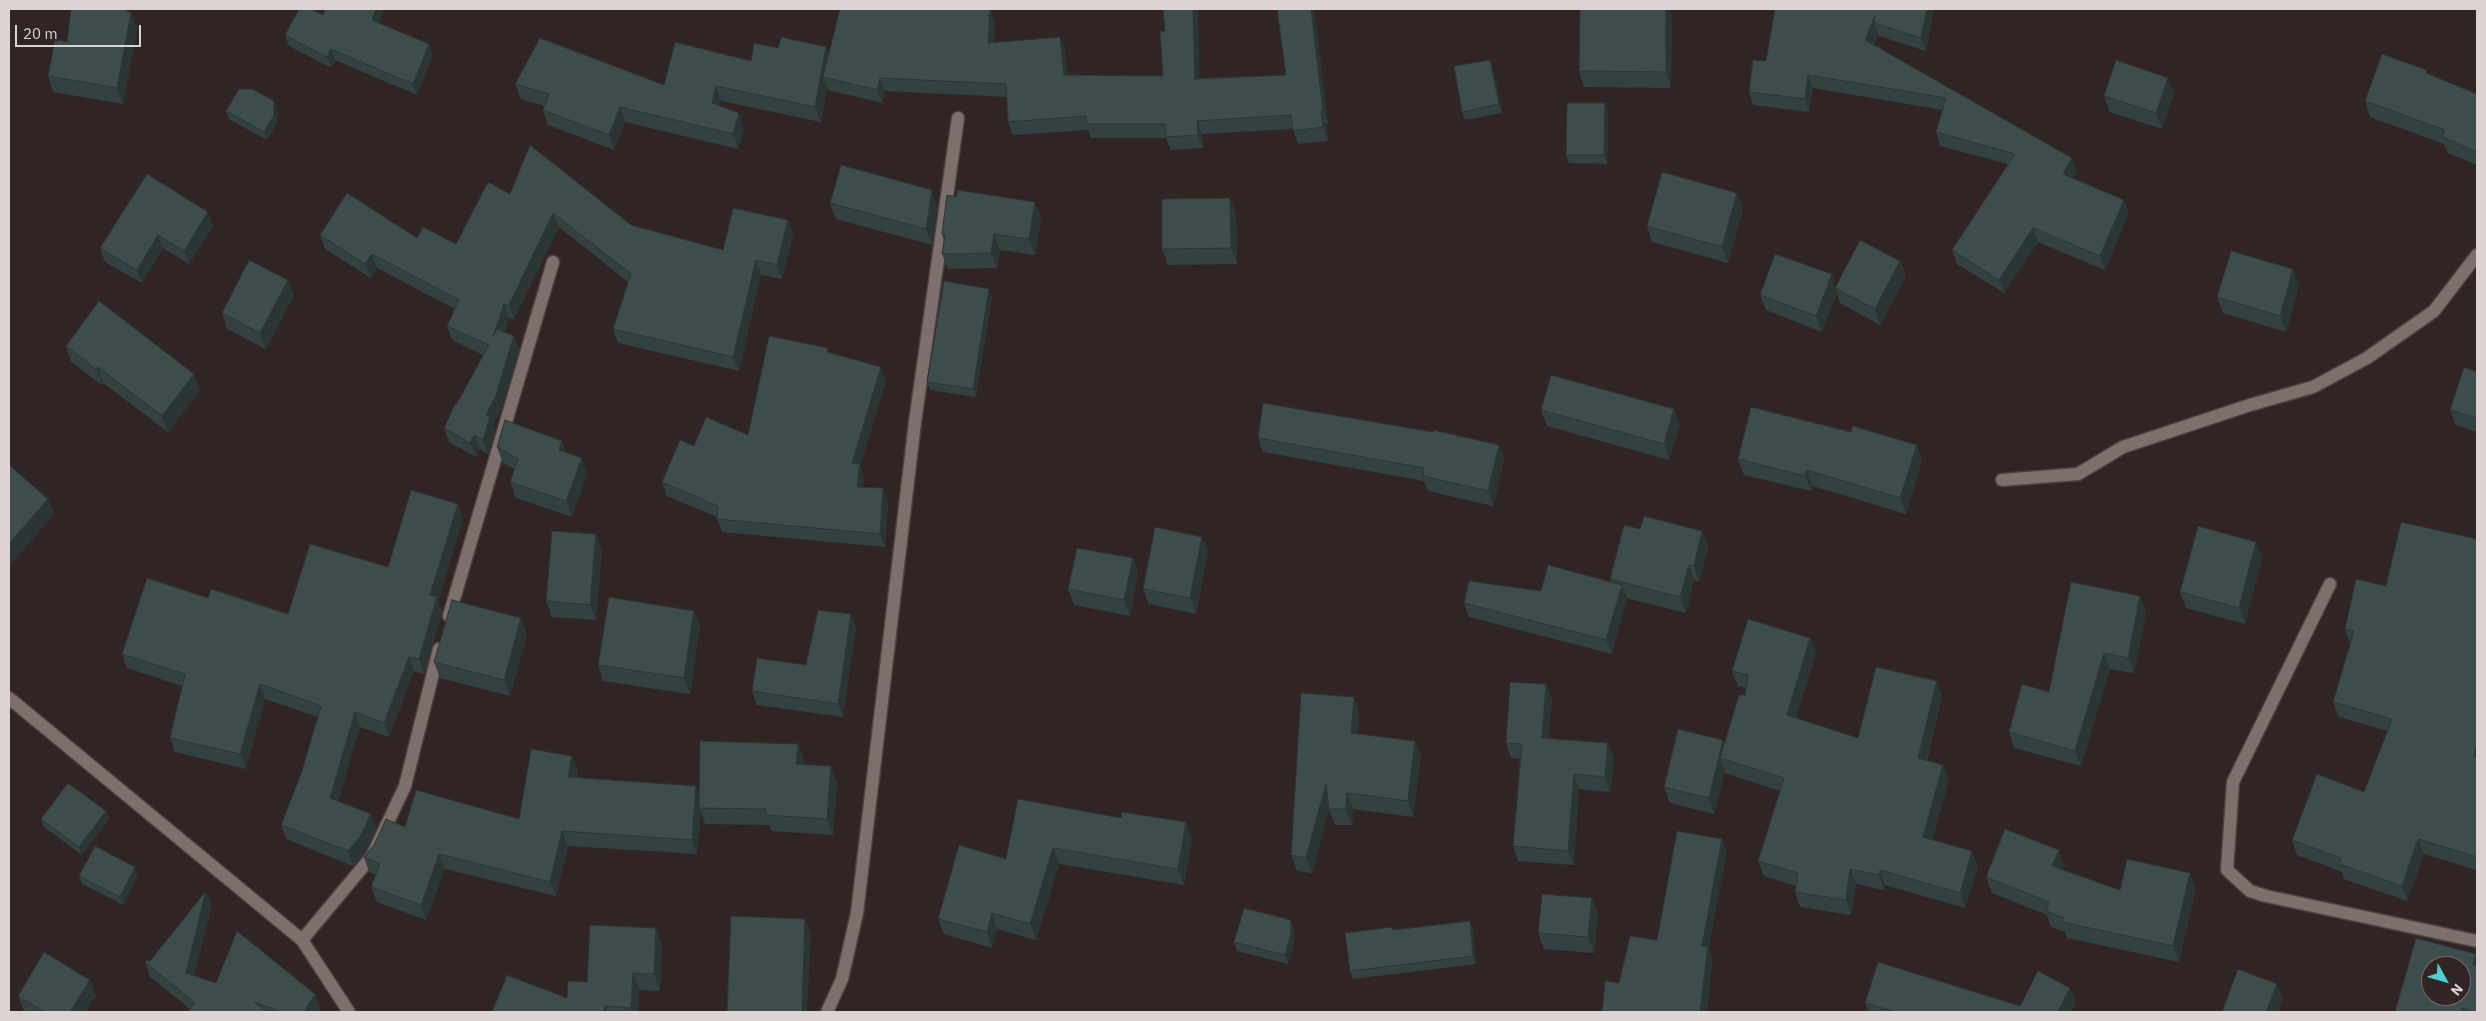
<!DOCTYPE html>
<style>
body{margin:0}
#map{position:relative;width:2486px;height:1021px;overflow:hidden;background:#312523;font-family:"IBM Plex Sans",sans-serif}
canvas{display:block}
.frame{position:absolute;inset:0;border:10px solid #dcd3d2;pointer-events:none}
.north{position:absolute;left:2421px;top:956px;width:50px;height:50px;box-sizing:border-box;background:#312523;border:1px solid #756b69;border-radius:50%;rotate:129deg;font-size:14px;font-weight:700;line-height:20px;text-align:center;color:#dcd3d2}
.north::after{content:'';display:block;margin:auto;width:18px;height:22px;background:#51ccd1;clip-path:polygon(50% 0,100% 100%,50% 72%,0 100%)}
.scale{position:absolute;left:15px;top:25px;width:126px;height:22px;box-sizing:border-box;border:2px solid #dcd3d2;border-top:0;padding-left:6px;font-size:15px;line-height:18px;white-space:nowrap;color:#dcd3d2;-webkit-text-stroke:4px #312523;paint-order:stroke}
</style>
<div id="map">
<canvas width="2486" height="1021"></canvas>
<div class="frame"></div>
<div class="north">N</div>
<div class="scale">20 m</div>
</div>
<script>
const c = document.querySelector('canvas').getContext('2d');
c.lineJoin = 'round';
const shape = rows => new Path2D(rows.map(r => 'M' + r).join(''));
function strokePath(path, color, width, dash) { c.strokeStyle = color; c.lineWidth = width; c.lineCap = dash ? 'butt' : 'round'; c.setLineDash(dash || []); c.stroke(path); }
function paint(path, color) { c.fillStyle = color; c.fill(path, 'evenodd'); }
const minor = shape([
 [2002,480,2078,474,2123,447,2250,405,2313,387,2367,358,2434,311,2477,255],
 [2330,584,2233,782,2227,870,2250,891,2266,896,2477,941],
 [449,616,553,262],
 [9,698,302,940,349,1012],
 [302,940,372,856,405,786,439,649],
 [827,1012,842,979,857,913,915,422,958,118]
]);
strokePath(minor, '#4c4140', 15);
strokePath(minor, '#7e6f6d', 12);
paint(shape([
 [990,9,995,23,994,43,1065,50,1067,75,1200,78,1286,75,1277,9,1314,9,1328,124,1326,124,1328,141,1298,144,1293,129,1202,134,1203,148,1171,150,1166,138,1091,138,1088,130,1013,135,1008,122,1007,97,885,91,882,103,828,90,827,87,821,122,721,101,720,106,744,129,738,149,625,122,614,150,548,125,543,110,544,106,521,99,515,84,664,85,751,61,778,48,826,47,829,55],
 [1775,9,1934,9,1926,51,1879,36,1878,34,1874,44,2077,171,2073,178,2129,213,2105,270,2038,242,2004,293,1957,264,1952,250,2008,164,1940,146,1936,132,1942,110,1813,88,1809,112,1753,105,1749,92,1766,61],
 [131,13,137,29,123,104,53,92,48,76,67,42],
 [323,15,379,23,429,44,433,56,417,95,335,60,331,68,289,46,285,35],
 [1672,16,1671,88,1584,87,1579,71],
 [1490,60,1493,68,1502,113,1465,120,1462,112],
 [2429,74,2477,94,2477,165,2448,153,2444,144,2370,117,2365,101],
 [2168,78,2174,93,2162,129,2110,112,2104,96],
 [274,101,277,110,277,123,267,140,229,119,226,111],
 [1608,111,1607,164,1569,163,1566,155],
 [147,174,213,226,189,264,163,248,142,283,105,262,100,248],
 [1737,193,1743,209,1728,263,1652,242,1647,226],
 [510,194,631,225,723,250,788,220,793,234,782,279,761,275,739,371,618,343,613,329,628,282,559,227,514,319,509,318,504,332,514,336,519,350,500,412,493,425,495,431,488,454,480,449,476,457,449,442,444,428,483,355,452,340,447,326,455,309,377,268,371,278,325,249,320,235,417,238,456,244],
 [830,203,937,206,932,245,836,219],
 [1236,214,1237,264,1168,265,1162,249],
 [1041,218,1035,255,1000,250,997,268,948,269,942,254,944,241,942,234],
 [1900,261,1906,276,1880,325,1840,303,1837,293,1822,332,1766,310,1760,295,1836,285],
 [2299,285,2286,332,2223,313,2217,297],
 [294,295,266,349,227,329,222,313],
 [992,297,976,397,930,390,927,382],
 [66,346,200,390,168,432,103,383,102,385,71,362],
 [829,352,886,381,860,466,864,477,863,487,883,488,888,502,885,547,722,532,717,519,717,517,667,496,662,482,694,446,748,435],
 [2477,372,2477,432,2456,425,2450,410],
 [1541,410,1680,424,1669,460,1547,426],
 [1851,432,1917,445,1922,461,1906,514,1813,486,1811,491,1744,475,1738,459],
 [1258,438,1499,445,1504,460,1493,506,1428,491,1424,481,1263,452],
 [497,447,567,453,587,474,572,517,516,498,510,482,515,469,503,463],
 [458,504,463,518,438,602,442,612,424,674,414,671,389,737,360,727,338,801,376,828,365,852,353,866,286,839,281,825,301,774,318,717,265,699,246,769,175,752,170,738,182,686,127,668,122,654,208,598,288,614,388,567],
 [1640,529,1702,531,1708,547,1699,582,1694,580,1686,613,1626,598,1612,654,1469,617,1464,603,1541,591,1611,582,1610,579],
 [1202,537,1208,552,1196,614,1149,604,1143,589],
 [2477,539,2477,870,2424,854,2407,901,2344,879,2342,872,2297,855,2292,840,2364,792,2388,731,2339,717,2333,702,2350,644,2345,629],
 [2256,542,2262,557,2245,624,2186,608,2180,592],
 [602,550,596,620,552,617,546,601],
 [1133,558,1138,574,1130,616,1074,605,1068,589],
 [2146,612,2134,673,2110,669,2081,766,2014,748,2009,732],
 [700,626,690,694,603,681,598,665],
 [856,627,843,717,757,705,752,691,806,665],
 [527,634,510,696,440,678,434,662],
 [1810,638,1816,653,1796,718,1858,738,1942,696,1927,761,1949,780,1932,840,1978,866,1965,908,1885,885,1884,890,1856,884,1851,915,1800,907,1795,892,1796,886,1764,876,1758,861,1780,791,1725,773,1725,771,1714,814,1670,803,1664,787,1724,744,1745,695,1746,688,1738,686,1732,671],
 [1546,684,1552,699,1548,739,1614,757,1610,792,1579,789,1574,865,1518,861,1513,846,1520,759,1511,758,1506,743],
 [1354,697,1359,713,1358,734,1415,741,1421,757,1413,817,1353,809,1352,825,1335,825,1329,810,1312,873,1297,871,1291,855],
 [798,744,804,760,803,764,837,782,833,835,772,831,769,825,705,824,701,812,697,854,568,846,556,896,445,869,426,920,377,902,371,887,376,875,369,872,364,857,405,827,519,819,572,756,578,771,577,778,699,795],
 [1018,799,1192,838,1184,885,1059,864,1036,940,997,929,992,948,944,934,938,919,1006,859],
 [106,811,109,819,82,855,44,827,41,819],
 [2064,866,2063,870,2120,890,2196,888,2179,962,2067,938,2065,932,2051,927,2047,915,1992,893,1986,877],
 [138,875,123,905,82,884,79,876],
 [212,906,194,975,216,983,315,994,321,1009,319,1012,188,1012,190,1009,150,977,145,962,150,961],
 [1598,914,1594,953,1544,949,1538,933],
 [1291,920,1294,928,1294,942,1288,964,1237,951,1234,942],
 [656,928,662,945,660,991,639,990,638,1012,492,1012,567,998],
 [1473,929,1476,964,1353,979,1350,971,1393,930],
 [2476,954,2477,957,2477,1012,2395,1012],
 [90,980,96,996,85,1012,25,1012,24,1011,18,996],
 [2070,988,2076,1003,2071,1012,1869,1012,1865,1003,2020,1006]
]), '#344142');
paint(shape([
 [376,9,384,9,377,31,372,20],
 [990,9,995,23,993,56,988,43],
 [1193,9,1198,9,1200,92,1195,79],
 [1311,9,1314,9,1328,124,1323,110],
 [1666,9,1670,9,1672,16,1671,88,1666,72],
 [1927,9,1934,9,1926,51,1921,38],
 [131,13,137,29,123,104,117,88],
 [1875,16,1874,23,1878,34,1870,53,1865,40],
 [1060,37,1065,50,1069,89,1064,75],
 [429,44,433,56,417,95,413,84],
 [826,47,831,62,823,77,827,87,821,122,815,107],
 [331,49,335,60,331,68,327,57],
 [1490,60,1493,68,1502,113,1499,104],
 [1808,75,1813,88,1809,112,1805,99],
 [880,78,885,91,882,103,877,90],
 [2168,78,2174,93,2162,129,2156,113],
 [716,86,721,101,717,118,712,103],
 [274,101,277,110,277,123,267,140,264,132],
 [1605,103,1608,111,1607,164,1604,155],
 [620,107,625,122,614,150,609,135],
 [1321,111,1326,124,1328,141,1323,127],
 [739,113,744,129,738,149,733,134],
 [1197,121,1202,134,1203,148,1198,135],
 [2072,158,2077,171,2068,187,2063,174],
 [932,190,937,206,932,245,926,229],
 [1737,193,1743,209,1728,263,1722,247],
 [1230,198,1236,214,1237,264,1231,248],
 [2124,200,2129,213,2105,270,2100,256],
 [1035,202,1041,218,1035,255,1029,239],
 [208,212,213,226,189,264,184,251],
 [553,213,559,227,514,319,509,305],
 [788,220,793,234,782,279,777,265],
 [2033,228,2038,242,2004,293,1999,280],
 [994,234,1000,250,997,268,991,253],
 [158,235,163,248,142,283,137,270],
 [372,254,377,268,371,278,365,264],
 [756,260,761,275,739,371,733,357],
 [1900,261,1906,276,1880,325,1875,309],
 [2293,269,2299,285,2286,332,2280,316],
 [1832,274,1837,289,1835,288,1837,293,1822,332,1816,316],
 [288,280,294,295,266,349,260,333],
 [989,289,992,297,976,397,973,389],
 [504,304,509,318,498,351,493,337],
 [514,336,519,350,500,412,493,425,495,431,488,454,483,440,486,415],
 [98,367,103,383,102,385,96,369],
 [881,367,886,381,860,466,864,477,862,500,857,487,852,463],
 [194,374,200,390,168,432,162,416],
 [1674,409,1680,424,1669,460,1664,444],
 [474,435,480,449,476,457,470,443],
 [562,441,568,456,559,450],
 [1499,445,1504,460,1493,506,1488,491],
 [1917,445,1922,461,1906,514,1900,498],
 [582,458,587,474,572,517,566,501],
 [1807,470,1813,486,1811,491,1805,476],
 [883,488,888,502,885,547,880,534],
 [48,499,54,514,9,567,9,544],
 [458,504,463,518,438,602,442,612,424,674,419,659,430,595],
 [1702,531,1708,547,1699,582,1694,566],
 [596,534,602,550,596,620,590,605],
 [1202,537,1208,552,1196,614,1190,598],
 [2256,542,2262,557,2245,624,2239,608],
 [1133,558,1138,574,1130,616,1124,600],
 [1689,565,1694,580,1686,613,1680,597],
 [1622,585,1627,599,1612,654,1606,640],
 [2140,596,2146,612,2134,673,2128,658],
 [694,611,700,626,690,694,684,678],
 [851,614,856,627,843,717,838,704],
 [521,618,527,634,510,696,504,680],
 [1810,638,1816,653,1792,730,1787,715],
 [2104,653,2110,669,2081,766,2075,751],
 [409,657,414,671,389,737,384,723],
 [1937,681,1942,696,1923,773,1918,758],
 [260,684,265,699,246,769,240,754],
 [1546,684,1552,699,1547,753,1542,738],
 [1354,697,1359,713,1357,748,1351,733],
 [355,712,360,727,335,812,330,798],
 [1723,740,1728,756,1720,758,1725,771,1714,814,1709,798],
 [1415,741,1421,757,1413,817,1408,801],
 [2477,742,2477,765,2474,756],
 [1608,743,1614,757,1610,792,1605,777],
 [798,744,804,760,802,780,796,764],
 [572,756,578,771,574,792,568,777],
 [1943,765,1949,780,1928,852,1923,837],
 [831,766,837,782,833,835,827,819],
 [1574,774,1579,789,1574,865,1568,851],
 [1326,784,1332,800,1312,873,1306,858],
 [696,786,702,801,699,808,701,812,697,854,692,840],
 [1347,793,1353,809,1352,825,1346,809],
 [106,811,109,819,82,855,79,847],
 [371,814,376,828,365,852,353,866,348,851],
 [1186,822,1192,838,1184,885,1178,869],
 [562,831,568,846,556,896,550,882],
 [1722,839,1727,852,1709,947,1713,959,1707,1012,1700,1012,1702,946],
 [2418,839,2424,854,2407,901,2402,886],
 [1053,848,1059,864,1036,940,1030,924],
 [2059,850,2064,866,2058,882,2052,866],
 [1972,851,1978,866,1965,908,1960,893],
 [439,854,445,869,426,920,421,905],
 [135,867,138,875,123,905,120,897],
 [1850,869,1856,884,1851,915,1846,900],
 [1880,870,1885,885,1884,890,1879,875],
 [2190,873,2196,888,2179,962,2173,946],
 [206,891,212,906,191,987,186,973],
 [1592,898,1598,914,1594,953,1588,937],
 [992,913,997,929,992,948,987,932],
 [805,919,811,933,807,1012,802,1012],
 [1291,920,1294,928,1294,942,1288,964,1285,955],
 [1470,921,1473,929,1476,964,1473,956],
 [656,928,662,945,660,991,654,974],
 [2476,954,2477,957,2477,976,2473,964],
 [633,973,639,990,638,1012,632,1012,631,1008],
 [90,980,96,996,85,1012,70,1012],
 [2277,984,2283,1000,2278,1012,2266,1012],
 [2070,988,2076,1003,2071,1012,2058,1012],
 [315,994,321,1009,319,1012,304,1012],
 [605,1006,607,1012,603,1012]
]), '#2b3536');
const building = shape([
 [71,9,124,9,131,13,117,88,48,76,55,39,67,42,71,9],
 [299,9,311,9,323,15,325,9,376,9,372,20,429,44,413,84,331,49,327,57,285,35,299,9],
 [840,9,990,9,988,43,1060,37,1064,75,1163,76,1160,31,1165,31,1163,9,1193,9,1195,79,1286,75,1277,9,1311,9,1323,110,1321,111,1323,127,1293,131,1291,115,1197,121,1198,135,1166,137,1165,124,1086,124,1086,116,1008,122,1006,84,880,78,877,90,823,77,840,9],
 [1580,9,1666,9,1666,72,1579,71,1580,9],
 [1775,9,1927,9,1921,38,1874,23,1875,16,1865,40,2072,158,2063,174,2124,200,2100,256,2033,228,1999,280,1952,250,2015,154,1936,132,1946,98,1808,75,1805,99,1749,92,1753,60,1766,61,1775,9],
 [781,37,826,47,815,107,716,86,712,103,739,113,733,134,620,107,609,135,543,110,549,94,515,84,540,38,664,85,675,42,751,61,754,43,778,48,781,37],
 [2382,54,2427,70,2426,73,2477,94,2477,152,2442,137,2445,130,2365,101,2382,54],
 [1490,60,1499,104,1462,112,1454,66,1490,60],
 [2116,60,2168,78,2156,113,2104,96,2116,60],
 [239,89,252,89,274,101,274,115,264,132,226,111,239,89],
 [1567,103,1605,103,1604,155,1566,155,1567,103],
 [530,145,631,225,723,250,733,208,788,220,777,265,756,260,733,357,613,329,631,274,553,213,509,305,504,304,493,337,497,329,514,336,495,398,486,415,490,416,483,440,474,435,470,443,444,428,455,404,456,405,489,345,447,326,459,300,372,254,365,264,320,235,347,193,417,238,423,227,456,244,488,182,510,194,530,145],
 [841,165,932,190,926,229,830,203,841,165],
 [1662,172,1737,193,1722,247,1647,226,1662,172],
 [147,174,208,212,184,251,158,235,137,270,100,248,147,174],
 [958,190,1035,202,1029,239,994,234,991,253,942,254,945,235,942,234,947,195,956,197,958,190],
 [1230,198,1231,248,1162,249,1162,199,1230,198],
 [1860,240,1900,261,1875,309,1835,288,1860,240],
 [2231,251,2293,269,2280,316,2217,297,2231,251],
 [1775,254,1832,274,1816,316,1760,295,1775,254],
 [249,260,288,280,260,333,222,313,249,260],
 [944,281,989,289,973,389,927,382,944,281],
 [99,301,194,374,162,416,98,367,96,369,66,346,99,301],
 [769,336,828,348,827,352,881,367,852,463,860,464,857,487,883,488,880,534,717,519,718,506,662,482,680,440,694,446,706,417,748,435,769,336],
 [2464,367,2477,372,2477,418,2450,410,2464,367],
 [1551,375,1674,409,1664,444,1541,410,1551,375],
 [1263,403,1433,432,1433,430,1499,445,1488,491,1423,476,1424,468,1258,438,1263,403],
 [1751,407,1851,432,1853,426,1917,445,1900,498,1807,470,1805,476,1738,459,1751,407],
 [505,420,562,441,559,450,582,458,566,501,510,482,518,459,497,447,505,420],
 [9,465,48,499,9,544,9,465],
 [411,490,458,504,430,595,437,597,419,659,409,657,384,723,355,712,330,798,371,814,360,837,348,851,281,825,301,774,321,706,260,684,240,754,170,738,185,674,122,654,147,578,208,598,211,589,288,614,310,544,388,567,411,490],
 [1644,516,1702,531,1694,566,1689,565,1680,597,1610,579,1624,525,1640,529,1644,516],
 [2401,522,2477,539,2477,742,2474,756,2477,757,2477,857,2418,839,2402,886,2339,864,2341,858,2292,840,2317,774,2364,792,2392,719,2333,702,2354,631,2345,629,2356,579,2386,586,2401,522],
 [2198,526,2256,542,2239,608,2180,592,2198,526],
 [1155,527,1202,537,1190,598,1143,589,1155,527],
 [552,531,596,534,590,605,546,601,552,531],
 [1077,548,1133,558,1124,600,1068,589,1077,548],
 [1548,565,1622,585,1606,640,1464,603,1469,581,1541,591,1548,565],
 [2071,582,2140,596,2128,658,2104,653,2075,751,2009,732,2022,684,2049,692,2071,582],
 [609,597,694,611,684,678,598,665,609,597],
 [452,600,521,618,504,680,434,662,452,600],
 [818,610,851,614,838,704,752,691,757,658,806,665,818,610],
 [1748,619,1810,638,1787,715,1858,738,1876,667,1937,681,1918,758,1943,765,1923,837,1972,851,1960,893,1880,870,1879,875,1850,869,1846,900,1795,892,1798,873,1758,861,1784,778,1720,758,1739,695,1745,695,1748,675,1732,671,1748,619],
 [1510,682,1546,684,1542,738,1608,743,1605,777,1574,774,1568,851,1513,846,1522,744,1506,743,1510,682],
 [1301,693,1354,697,1351,733,1415,741,1408,801,1347,793,1346,809,1329,809,1326,784,1306,858,1291,855,1301,693],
 [1678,729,1723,740,1709,798,1664,787,1678,729],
 [700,741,798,744,796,764,831,766,827,819,766,815,766,809,699,808,700,741],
 [531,749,572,756,568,777,696,786,692,840,562,831,550,882,439,854,421,905,371,887,380,864,364,857,374,845,386,819,405,827,416,790,519,819,531,749],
 [68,783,106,811,79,847,41,819,68,783],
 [1018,799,1121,818,1122,812,1186,822,1178,869,1053,848,1030,924,992,913,987,932,938,919,959,845,1006,859,1018,799],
 [2005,829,2059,850,2052,866,2120,890,2127,859,2190,873,2173,946,2062,922,2064,918,2046,911,2049,902,1986,877,2005,829],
 [1677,831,1722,839,1702,946,1708,947,1700,1012,1602,1012,1605,981,1619,983,1630,936,1657,940,1677,831],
 [95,846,135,867,120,897,79,876,95,846],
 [206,891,186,973,216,983,237,931,315,994,304,1012,282,1012,254,1002,268,1012,188,1012,195,1003,145,962,146,960,150,961,206,891],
 [1542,894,1592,898,1588,937,1538,933,1542,894],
 [1244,908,1291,920,1291,934,1285,955,1234,942,1244,908],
 [731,916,805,919,802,1012,727,1012,731,916],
 [1470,921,1473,956,1350,971,1345,933,1392,927,1393,930,1470,921],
 [590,925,656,928,654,974,633,973,631,1008,605,1006,603,1012,492,1012,507,975,567,998,568,981,587,982,590,925],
 [2416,938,2476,954,2473,964,2477,966,2477,1012,2475,1012,2462,1008,2461,1012,2395,1012,2416,938],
 [2431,966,2461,966,2461,996,2431,996,2431,966],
 [44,952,90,980,70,1012,45,1012,18,996,44,952],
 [1878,962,2020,1006,2038,971,2070,988,2058,1012,1896,1012,1865,1003,1878,962],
 [2238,969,2277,984,2266,1012,2222,1012,2238,969]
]);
paint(building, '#3d4c4d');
strokePath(building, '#2b3536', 1);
</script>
